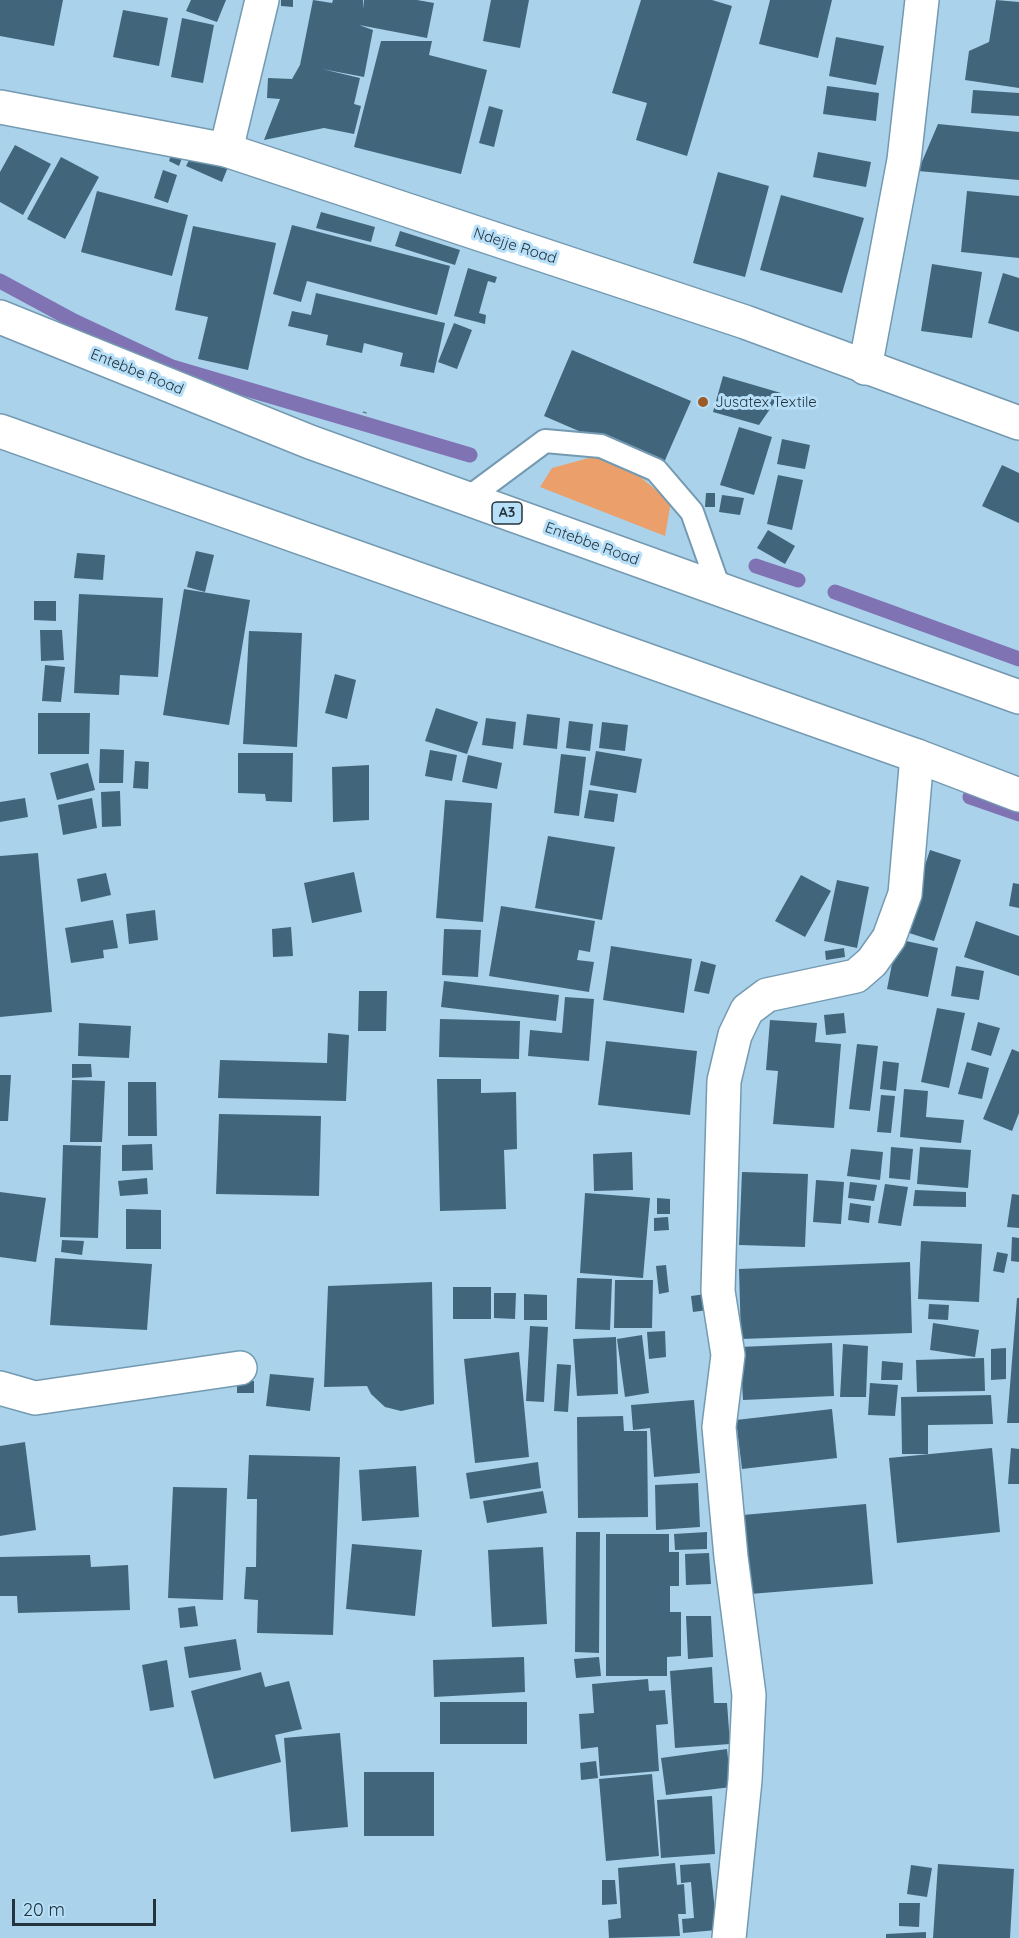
<!DOCTYPE html>
<style>
body{margin:0}
#map{position:relative;width:1019px;height:1938px;overflow:hidden;background:#aad2ea;font-family:Quicksand,sans-serif}
canvas{display:block}
.scale{position:absolute;left:12px;top:1899px;width:144px;height:27px;box-sizing:border-box;border:3px solid #24343e;border-top:0;padding-left:8px;font-size:18px;line-height:21px;white-space:nowrap;color:#24343e;-webkit-text-stroke:4px #b7dff8;paint-order:stroke}
</style>
<div id="map">
<canvas width="1019" height="1938"></canvas>
<div class="scale">20 m</div>
</div>
<script>
const c = document.querySelector('canvas').getContext('2d');
c.lineJoin = 'round';
function paint(path, color) { c.fillStyle = color; c.fill(path, 'evenodd'); }
const shape = rows => new Path2D(rows.map(r => 'M' + r).join(''));
function strokePath(path, color, width, dash) { c.strokeStyle = color; c.lineWidth = width; c.lineCap = dash ? 'butt' : 'round'; c.setLineDash(dash || []); c.stroke(path); }
function drawText(font, color, halo, rows, align = 'center') {
  c.font = font + ' Quicksand,sans-serif'; c.lineWidth = 6; c.setLineDash([]); c.textBaseline = 'middle'; c.strokeStyle = halo; c.fillStyle = color; for (const [text, x, y, turn = 0] of rows) {
    c.save(); c.translate(x, y); c.rotate((+turn || 0) * Math.PI / 180); c.textAlign = isNaN(turn) ? turn : align; if (halo) c.strokeText(text, 0, 0); c.fillText(text, 0, 0); c.restore();
  }
}
paint(shape([
 [596,456,634,472,671,502,665,536,540,487,552,468]
]), '#eba06b');
strokePath(shape([
 [0,281,74,321,172,367,470,455],
 [756,566,798,580],
 [835,592,1019,659],
 [970,797,1019,814]
]), '#8073b4', 15);
paint(shape([
 [0,0,63,0,54,46,0,36],
 [191,0,226,0,217,22,186,11],
 [281,0,293,0,293,7,281,6],
 [313,0,332,3,333,0,363,0,363,9,364,0,417,0,434,3,427,38,359,25,373,30,364,77,322,69,360,78,354,104,361,106,354,134,324,128,264,140,280,99,267,98,268,78,292,79,300,65],
 [491,0,529,0,520,48,483,41],
 [641,0,712,0,732,6,687,156,636,140,647,103,612,93],
 [770,0,832,0,818,58,759,44],
 [996,0,1019,2,1019,88,965,80,969,51,989,42],
 [123,10,168,18,159,66,113,57],
 [182,18,214,25,203,83,171,77],
 [836,37,884,46,876,85,829,76],
 [381,41,432,41,429,55,487,70,461,174,354,147],
 [827,86,879,93,876,121,823,114],
 [973,90,1019,93,1019,116,971,113],
 [489,106,503,110,494,147,479,143],
 [938,124,1019,132,1019,180,918,171],
 [15,145,51,164,23,215,0,202,0,172],
 [174,146,185,150,179,166,169,161],
 [193,152,228,167,222,182,186,166],
 [818,152,871,162,866,187,813,177],
 [61,157,99,177,65,239,27,219],
 [163,170,177,175,168,203,154,198],
 [718,172,769,186,745,277,693,263],
 [97,191,188,215,172,276,81,252],
 [967,191,1019,196,1019,258,961,252],
 [781,195,864,218,842,293,760,270],
 [321,212,375,227,371,242,316,228],
 [292,225,450,266,437,315,307,281,301,302,273,294],
 [193,226,276,243,248,370,198,359,208,317,175,310],
 [400,231,460,250,455,265,395,246],
 [932,264,982,272,972,338,921,331],
 [468,268,497,277,495,283,488,281,479,313,486,315,485,324,454,316],
 [1003,273,1019,278,1019,332,988,323],
 [316,293,445,323,434,373,400,366,403,353,364,343,362,353,326,345,328,335,288,326,292,311,311,315],
 [454,323,472,330,457,369,438,362],
 [572,350,691,401,662,467,544,416],
 [723,376,781,393,759,425,713,412],
 [739,427,772,437,754,495,720,485],
 [782,439,810,445,805,469,777,464],
 [1002,465,1019,473,1019,523,982,506],
 [778,475,803,480,792,530,767,524],
 [706,493,715,493,715,507,705,507],
 [722,495,744,498,740,515,719,512],
 [768,530,795,546,785,564,757,548],
 [196,551,214,555,205,592,187,587],
 [77,553,105,555,103,580,74,578],
 [184,589,250,600,229,725,163,715],
 [79,594,163,598,158,677,120,675,119,695,74,693],
 [34,601,56,601,56,621,34,620],
 [40,630,62,630,64,660,41,661],
 [249,631,302,633,297,747,243,744],
 [45,665,65,667,61,702,42,701],
 [335,674,356,680,347,719,325,713],
 [436,708,478,722,467,754,425,741],
 [38,713,90,713,89,754,38,754],
 [527,714,560,718,557,749,523,745],
 [486,718,516,722,513,749,482,745],
 [569,721,593,724,590,751,566,748],
 [602,722,628,725,625,751,599,748],
 [100,749,124,750,123,783,99,783],
 [430,750,457,755,452,781,425,776],
 [596,751,642,759,636,793,590,785],
 [238,753,293,753,292,802,266,801,265,794,238,793],
 [561,754,586,757,579,816,554,813],
 [468,755,502,763,497,789,462,782],
 [135,761,149,762,148,789,133,788],
 [88,763,95,790,57,800,50,773],
 [369,765,369,820,333,822,332,767],
 [589,790,618,794,614,822,584,818],
 [120,791,121,826,102,827,101,792],
 [25,798,28,817,0,822,0,802],
 [92,798,97,828,63,835,58,805],
 [445,800,492,803,483,922,436,918],
 [548,836,615,847,602,920,535,908],
 [930,850,961,860,934,941,903,931],
 [38,853,52,1012,0,1017,0,856],
 [354,872,362,912,312,923,304,883],
 [106,873,111,895,81,902,77,879],
 [801,875,831,891,805,937,775,921],
 [837,880,869,887,857,948,824,941],
 [1013,883,1019,884,1019,908,1009,906],
 [501,906,595,921,590,952,579,950,577,960,594,962,589,992,489,976],
 [155,910,158,940,129,944,126,914],
 [113,920,118,948,103,950,104,958,71,963,65,928],
 [976,921,1019,936,1019,976,964,957],
 [291,927,293,956,273,957,272,929],
 [444,929,481,930,478,977,442,975],
 [897,939,938,948,928,997,887,989],
 [611,946,692,959,684,1013,603,1000],
 [844,948,845,957,826,960,825,951],
 [701,961,716,965,709,994,694,991],
 [956,966,984,971,979,1000,951,996],
 [444,981,559,995,556,1021,441,1007],
 [359,991,387,991,386,1031,358,1031],
 [565,997,594,999,589,1061,528,1056,530,1030,562,1033],
 [937,1008,965,1013,949,1088,921,1082],
 [844,1013,846,1033,826,1035,824,1015],
 [440,1019,520,1021,519,1059,439,1057],
 [770,1020,817,1023,815,1042,841,1044,834,1128,773,1124,778,1071,766,1070],
 [978,1022,1000,1028,991,1056,971,1050],
 [79,1023,131,1026,129,1058,78,1056],
 [328,1033,349,1035,346,1101,218,1098,220,1060,327,1063],
 [606,1041,697,1051,690,1115,598,1105],
 [857,1044,878,1046,870,1111,849,1109],
 [1012,1049,1019,1052,1019,1113,1012,1131,983,1119],
 [883,1061,899,1063,896,1091,880,1089],
 [967,1062,989,1068,982,1099,958,1094],
 [72,1064,91,1064,92,1077,72,1078],
 [0,1075,11,1075,8,1121,0,1121],
 [437,1079,481,1079,481,1093,516,1092,517,1149,504,1150,506,1209,440,1211],
 [72,1080,105,1081,102,1142,70,1142],
 [128,1082,156,1082,157,1136,128,1136],
 [904,1089,928,1091,926,1117,964,1120,961,1143,900,1137],
 [881,1095,895,1096,891,1133,877,1132],
 [219,1114,321,1116,319,1196,216,1194],
 [152,1144,153,1170,122,1171,122,1145],
 [63,1145,101,1146,98,1238,60,1237],
 [891,1147,913,1149,910,1180,889,1178],
 [920,1147,971,1150,968,1188,917,1184],
 [851,1149,883,1152,880,1180,847,1176],
 [632,1152,633,1190,594,1191,593,1154],
 [742,1172,808,1174,805,1247,739,1245],
 [147,1178,148,1194,120,1196,118,1181],
 [816,1180,844,1182,841,1224,813,1222],
 [850,1182,877,1185,874,1201,848,1198],
 [885,1184,908,1187,901,1226,878,1223],
 [915,1190,966,1192,966,1207,913,1206],
 [0,1192,46,1198,36,1262,0,1257],
 [585,1193,650,1198,643,1278,580,1273],
 [1012,1194,1019,1195,1019,1228,1007,1227],
 [657,1198,670,1199,670,1214,657,1214],
 [850,1203,871,1206,869,1223,848,1220],
 [126,1209,161,1210,161,1249,126,1249],
 [668,1217,669,1230,654,1231,654,1218],
 [1012,1237,1019,1238,1019,1262,1011,1261],
 [62,1240,84,1241,82,1255,61,1252],
 [921,1241,982,1244,979,1302,918,1299],
 [997,1252,1008,1254,1004,1273,993,1271],
 [55,1258,152,1264,147,1330,50,1325],
 [910,1262,912,1333,741,1339,739,1269],
 [666,1265,669,1292,659,1294,656,1266],
 [577,1278,612,1279,610,1330,575,1329],
 [615,1280,653,1280,652,1328,614,1328],
 [432,1282,434,1404,401,1411,385,1407,371,1394,367,1386,324,1387,328,1286],
 [453,1287,491,1287,491,1319,453,1319],
 [494,1293,516,1293,515,1319,494,1318],
 [524,1294,547,1295,547,1320,524,1320],
 [706,1294,708,1310,693,1312,691,1296],
 [1017,1298,1019,1298,1019,1423,1007,1423],
 [929,1304,949,1305,948,1320,928,1319],
 [933,1323,979,1330,975,1357,930,1350],
 [530,1326,548,1327,544,1402,526,1401],
 [665,1331,666,1357,649,1359,647,1332],
 [642,1335,649,1393,625,1397,617,1339],
 [616,1337,618,1394,577,1396,573,1339],
 [832,1343,834,1396,743,1400,740,1347],
 [843,1344,868,1346,866,1397,840,1397],
 [1006,1348,1006,1379,991,1380,991,1349],
 [519,1352,529,1457,475,1463,464,1359],
 [984,1358,985,1391,917,1392,916,1360],
 [882,1361,903,1363,902,1380,881,1380],
 [557,1364,571,1365,568,1412,554,1411],
 [270,1374,314,1378,310,1411,266,1406],
 [237,1381,254,1381,254,1393,237,1393],
 [870,1383,898,1385,895,1416,868,1415],
 [991,1395,993,1424,928,1425,928,1454,902,1454,901,1397],
 [694,1400,700,1473,654,1477,650,1428,633,1430,631,1405],
 [832,1409,837,1458,742,1469,736,1420],
 [623,1416,624,1431,647,1431,648,1517,578,1518,577,1417],
 [25,1442,36,1530,0,1536,0,1446],
 [992,1448,1000,1532,897,1543,889,1458],
 [1011,1448,1019,1449,1019,1484,1008,1484],
 [249,1455,340,1457,333,1635,257,1633,258,1600,244,1599,246,1567,256,1567,257,1499,247,1499],
 [538,1462,541,1488,470,1499,466,1473],
 [416,1466,419,1517,362,1521,359,1470],
 [698,1483,700,1527,656,1530,655,1485],
 [173,1487,227,1488,223,1600,168,1598],
 [543,1491,547,1513,487,1523,483,1501],
 [866,1504,873,1584,750,1594,743,1515],
 [576,1532,600,1532,599,1653,575,1652],
 [707,1532,707,1549,675,1550,674,1534],
 [606,1534,669,1534,669,1552,679,1552,679,1586,670,1586,670,1612,681,1612,681,1656,667,1657,667,1676,606,1676],
 [352,1544,422,1550,415,1616,346,1609],
 [543,1547,547,1624,492,1627,488,1550],
 [709,1553,711,1584,686,1585,685,1554],
 [90,1555,91,1567,128,1565,130,1610,18,1613,17,1596,0,1596,0,1557],
 [195,1606,198,1626,180,1628,178,1608],
 [686,1616,711,1616,713,1657,688,1659],
 [236,1639,241,1670,189,1678,184,1647],
 [524,1657,525,1692,434,1697,433,1660],
 [599,1657,601,1676,576,1678,574,1659],
 [167,1660,174,1707,150,1711,142,1665],
 [712,1667,714,1703,727,1703,730,1744,675,1748,670,1671],
 [261,1672,265,1687,289,1681,302,1729,275,1735,281,1762,214,1779,191,1691],
 [648,1679,649,1691,665,1690,668,1724,656,1725,659,1771,600,1776,598,1747,581,1749,579,1714,594,1713,592,1684],
 [440,1702,527,1702,527,1744,440,1744],
 [340,1733,348,1827,291,1832,284,1738],
 [727,1749,731,1787,666,1795,661,1758],
 [596,1761,598,1778,581,1780,580,1763],
 [364,1772,434,1772,434,1836,364,1836],
 [652,1774,659,1856,606,1861,599,1779],
 [712,1796,715,1854,661,1858,657,1800],
 [675,1863,677,1885,684,1884,686,1914,678,1914,680,1936,609,1938,608,1920,621,1918,618,1868],
 [710,1863,717,1930,683,1933,682,1919,694,1918,691,1882,681,1883,680,1865],
 [938,1864,1014,1869,1010,1938,933,1938],
 [911,1865,932,1868,927,1897,907,1894],
 [602,1880,615,1880,617,1904,602,1905],
 [899,1903,920,1903,919,1927,899,1926],
 [926,1932,926,1938,886,1938,886,1934]
]), '#41667c');
const lane = shape([
 [467,499,545,441,601,446,656,470,692,512,720,591]
]);
const street = shape([
 [226,150,262,0],
 [865,368,904,160,922,0],
 [0,1388,35,1398,240,1368],
 [729,1938,745,1780,749,1695,731,1557,719,1427,728,1355,718,1291,724,1081,735,1035,747,1010,767,995,856,976,872,962,889,938,905,894,917,756]
]);
const secondary = shape([
 [0,107,226,150,745,322,1019,423]
]);
const primary = shape([
 [0,317,310,442,1019,697],
 [0,431,917,756,1019,795]
]);
strokePath(lane, '#749ab1', 26);
strokePath(street, '#749ab1', 36);
strokePath(secondary, '#749ab1', 36);
strokePath(primary, '#749ab1', 36);
strokePath(shape([
 [363,419,366,408]
]), '#678394', 4, [1.5, 4.5]);
strokePath(lane, '#fff', 22);
strokePath(street, '#fff', 33);
strokePath(secondary, '#fff', 33);
strokePath(primary, '#fff', 33);
for (const [x, y, r, color] of [
 [703,402,6,"#9b5a26"]
]) { const dot = new Path2D(); dot.arc(x, y, r, 0, 2 * Math.PI); c.fillStyle = color; c.fill(dot); strokePath(dot, '#b7dff8', 2); }
for (const [x, y, w] of [
 [507,513,30]
]) { const box = new Path2D(); box.roundRect(x - w / 2, y - 11, w, 22, 4.5); c.fillStyle = '#b7dff8'; c.fill(box); strokePath(box, '#24343e', 1.5); }
drawText('bold 14px', '#24343e', null, [
 ["A3",507,513]
]);
drawText('15px', '#24343e', '#b7dff8', [
 ["Ndejje Road",515,246,18],
 ["Entebbe Road",137,372,22],
 ["Entebbe Road",592,544,20]
]);
drawText('15px', '#24343e', '#b7dff8', [
 ["Jusatex Textile",715,402]
], 'left');
</script>
